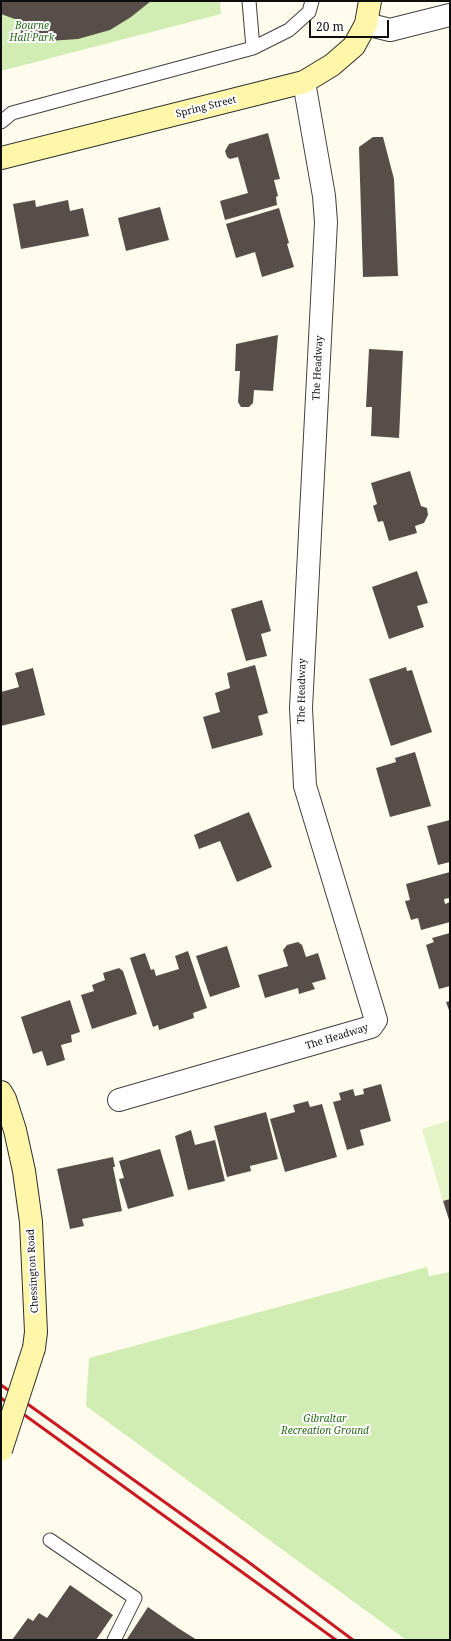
<!DOCTYPE html>
<style>
body{margin:0}
#map{position:relative;width:451px;height:1641px;overflow:hidden;background:#fffcee;font-family:"Noto Serif",serif}
canvas{display:block}
.frame{position:absolute;inset:0;border:2px solid #0d0d0d;pointer-events:none}
.scale{position:absolute;left:309px;top:20px;width:80px;height:18px;box-sizing:border-box;border:2px solid #0d0d0d;border-top:0;padding-left:5px;font-size:12px;line-height:14px;white-space:nowrap;color:#0d0d0d;-webkit-text-stroke:3px #fff;paint-order:stroke}
</style>
<div id="map">
<canvas width="451" height="1641"></canvas>
<div class="frame"></div>
<div class="scale">20 m</div>
</div>
<script>
const c = document.querySelector('canvas').getContext('2d');
c.lineJoin = 'round';
function paint(path, color) { c.fillStyle = color; c.fill(path, 'evenodd'); }
const shape = rows => new Path2D(rows.map(r => 'M' + r).join(''));
function strokePath(path, color, width, dash) { c.strokeStyle = color; c.lineWidth = width; c.lineCap = dash ? 'butt' : 'round'; c.setLineDash(dash || []); c.stroke(path); }
function drawText(font, color, halo, rows, align = 'center') {
  c.font = font + ' "Noto Serif",serif'; c.lineWidth = 4; c.setLineDash([]); c.textBaseline = 'middle'; c.strokeStyle = halo; c.fillStyle = color; for (const [text, x, y, turn = 0] of rows) {
    c.save(); c.translate(x, y); c.rotate((+turn || 0) * Math.PI / 180); c.textAlign = isNaN(turn) ? turn : align; if (halo) c.strokeText(text, 0, 0); c.fillText(text, 0, 0); c.restore();
  }
}
paint(shape([
 [1,1,220,1,221,14,1,71],
 [427,1267,429,1276,450,1272,450,1640,406,1640,86,1406,89,1358]
]), '#d1edb4');
paint(shape([
 [450,1120,450,1199,443,1201,422,1129]
]), '#e4f4c6');
paint(shape([
 [1,1,151,1,131,17,110,30,78,39,49,41,20,36,23,22,1,14],
 [268,133,280,179,274,180,278,196,276,197,277,205,225,220,220,201,248,193,238,157,230,159,227,157,225,151,229,144],
 [373,137,383,137,394,179,398,276,363,277,359,147],
 [35,200,36,207,68,200,70,211,83,208,89,236,21,249,13,204],
 [160,207,169,240,126,251,118,218],
 [279,208,289,243,287,244,294,267,262,277,255,252,236,258,226,224],
 [278,335,273,391,254,390,253,403,249,407,241,407,238,402,240,371,235,371,236,344],
 [369,349,403,351,399,438,371,436,372,407,366,407],
 [410,471,421,506,427,508,428,515,424,523,415,526,417,533,389,541,383,521,378,522,373,506,377,504,371,483],
 [417,571,428,603,417,606,424,627,389,639,372,587],
 [262,600,271,631,261,634,267,656,246,661,231,609],
 [255,665,268,713,258,716,263,735,212,749,203,717,220,712,215,693,230,688,227,673],
 [406,667,407,671,412,670,432,732,391,746,369,679],
 [33,668,45,715,1,726,1,692,19,687,15,673],
 [415,752,431,806,390,817,376,768,396,762,395,758],
 [249,812,272,867,237,882,220,841,199,849,194,835],
 [450,820,450,862,438,865,427,826],
 [450,872,450,898,444,899,445,904,450,902,450,922,421,930,418,918,411,920,405,901,410,900,406,884],
 [450,933,450,986,439,989,426,945,434,942,432,938],
 [298,942,302,945,306,957,318,953,326,979,312,983,315,989,299,994,298,988,265,998,258,975,288,966,283,950,287,945],
 [227,946,240,987,210,997,196,956],
 [188,951,207,1008,193,1013,194,1018,159,1030,158,1025,153,1027,130,958,145,953,151,970,154,969,156,976,179,969,175,956],
 [119,968,123,971,137,1014,92,1029,81,995,94,991,92,985,105,980,103,973],
 [70,1000,80,1032,71,1035,72,1042,61,1045,65,1060,47,1066,42,1051,33,1054,21,1017],
 [450,1001,450,1013,446,1002],
 [381,1084,391,1121,360,1130,364,1145,347,1150,333,1102,341,1100,339,1093,353,1089,355,1096,364,1094,363,1089],
 [308,1101,310,1107,322,1104,337,1157,285,1172,270,1119,295,1112,293,1105],
 [266,1112,278,1159,250,1166,251,1171,227,1177,214,1126],
 [191,1130,195,1145,215,1140,225,1181,188,1190,175,1136],
 [160,1149,174,1196,128,1209,119,1179,124,1178,119,1161],
 [113,1157,115,1167,113,1167,122,1211,82,1219,84,1226,70,1229,57,1169],
 [450,1199,450,1223,443,1201],
 [70,1585,113,1615,96,1640,12,1640,28,1618,33,1621,39,1613,47,1618],
 [148,1607,178,1628,197,1640,128,1640,127,1639]
]), '#574e49');
const service = shape([
 [249,1,253,48],
 [1,122,12,113,253,48,289,30,309,12,312,1],
 [50,1540,135,1598,114,1640]
]);
const minor = shape([
 [366,24,390,30,450,15],
 [119,1100,371,1027,376,1020,305,786,301,708,326,222,324,196,304,82]
]);
const secondary = shape([
 [1,158,304,82,332,65,354,46,366,24,370,1],
 [1,1092,5,1099,15,1130,24,1171,31,1222,36,1332,34,1348]
]);
strokePath(service, '#404040', 15);
strokePath(minor, '#404040', 24);
strokePath(secondary, '#2f2f2f', 24);
strokePath(service, '#fff', 13);
strokePath(minor, '#fff', 22);
strokePath(secondary, '#fff6a9', 22);
strokePath(shape([
 [1,1385,247,1561,353,1640],
 [1,1398,336,1640]
]), '#ca1921', 3);
const secondaryBridge = shape([
 [1,1450,34,1348]
]);
strokePath(secondaryBridge, '#2f2f2f', 24, []);
strokePath(secondaryBridge, '#fff6a9', 22);
drawText('italic 10px', '#296b18', '#fff', [
 ["Bourne",32,26],
 ["Hall Park",32,38],
 ["Gibraltar",325,1419],
 ["Recreation Ground",325,1431]
]);
drawText('10px', '#0d0d0d', '#fff', [
 ["Spring Street",206,107,-14],
 ["The Headway",318,368,-87],
 ["The Headway",302,691,-89],
 ["The Headway",337,1037,-17],
 ["Chessington Road",33,1271,-93]
]);
</script>
